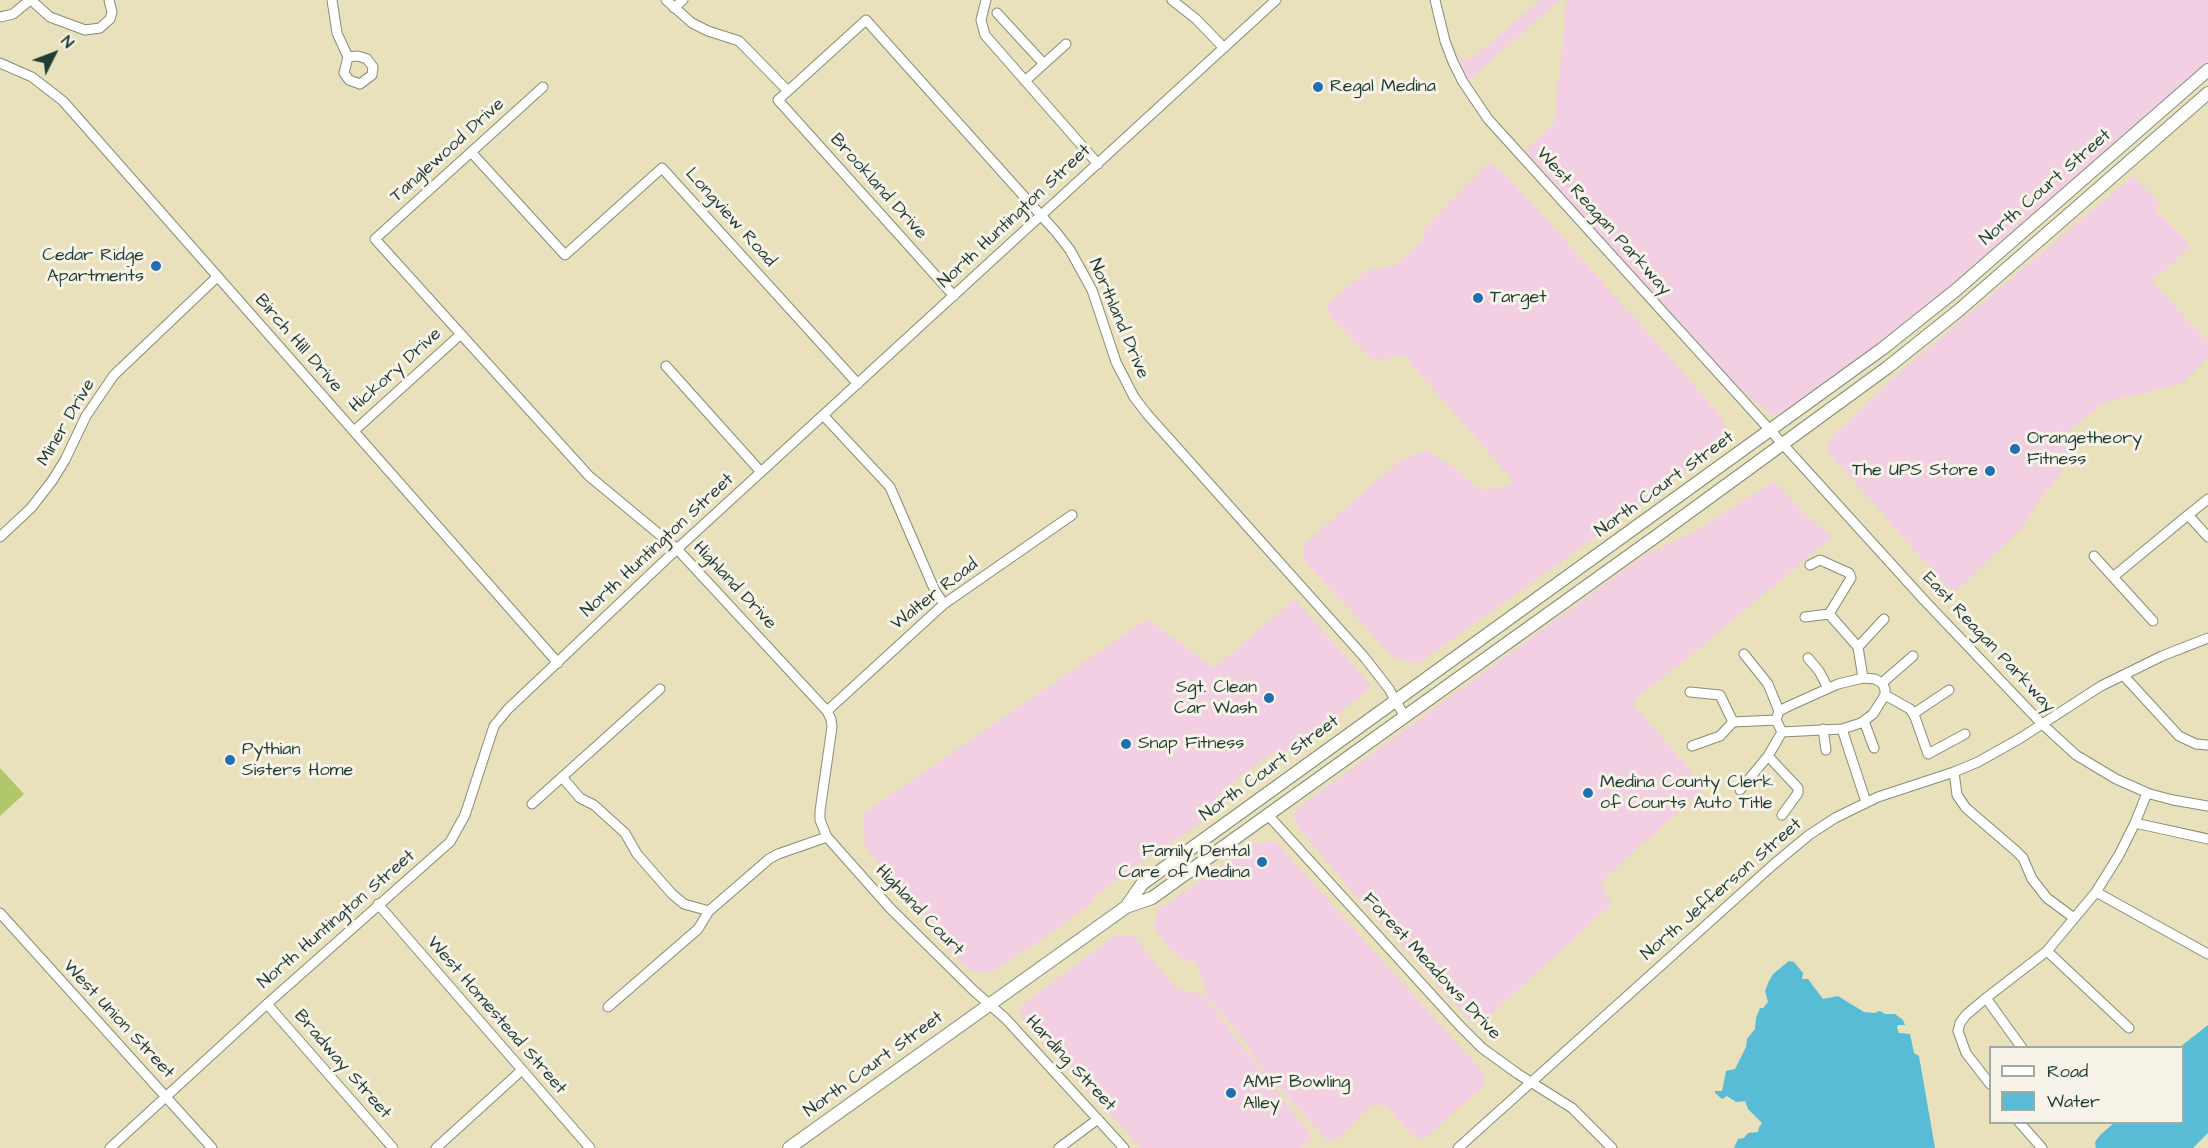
<!DOCTYPE html>
<style>
body{margin:0}
#map{position:relative;width:2208px;height:1148px;overflow:hidden;background:#e9e0bc;font-family:"Architects Daughter",sans-serif}
canvas{display:block}
.legend{position:absolute;left:1989px;top:1046px;width:195px;height:78px;box-sizing:border-box;background:#f7f3e8;border:2px solid #a1aaa0;margin:0;padding:8px 10px;list-style:none;font-size:18px;color:#1f3d34}
.legend li{display:flex;align-items:center;gap:12px;height:30px}
.legend b{width:30px;border:2px solid #a1aaa0}
.north{position:absolute;left:24px;top:24px;width:60px;height:60px;-webkit-text-stroke:4px #f7f3e8;paint-order:stroke;rotate:48deg;font-size:16px;font-weight:700;line-height:24px;text-align:center;color:#1f3d34}
.north::after{content:'';display:block;margin:auto;width:21px;height:27px;background:#1f3d34;clip-path:polygon(50% 0,100% 100%,50% 72%,0 100%)}
</style>
<div id="map">
<canvas width="2208" height="1148"></canvas>
<ul class="legend">
<li><b style="height:8px;background:#fff"></b>Road</li>
<li><b style="height:16px;background:#59bcd7"></b>Water</li>
</ul>
<div class="north">N</div>
</div>
<script>
const c = document.querySelector('canvas').getContext('2d');
c.lineJoin = 'round';
function paint(path, color) { c.fillStyle = color; c.fill(path, 'evenodd'); }
const shape = rows => new Path2D(rows.map(r => 'M' + r).join(''));
function strokePath(path, color, width, dash) { c.strokeStyle = color; c.lineWidth = width; c.lineCap = dash ? 'butt' : 'round'; c.setLineDash(dash || []); c.stroke(path); }
function drawText(font, color, halo, rows, align = 'center') {
  c.font = font + ' "Architects Daughter",sans-serif'; c.lineWidth = 6; c.setLineDash([]); c.textBaseline = 'middle'; c.strokeStyle = halo; c.fillStyle = color; for (const [text, x, y, turn = 0] of rows) {
    c.save(); c.translate(x, y); c.rotate((+turn || 0) * Math.PI / 180); c.textAlign = isNaN(turn) ? turn : align; if (halo) c.strokeText(text, 0, 0); c.fillText(text, 0, 0); c.restore();
  }
}
paint(shape([
 [1540,0,1560,0,1468,81,1457,55,1468,60,1474,57],
 [1567,0,2208,0,2208,62,1909,321,1787,411,1772,415,1745,394,1728,377,1525,151,1554,124],
 [1489,162,1509,178,1674,362,1724,421,1727,439,1707,457,1418,664,1393,657,1304,560,1304,544,1398,462,1425,450,1452,466,1480,490,1506,487,1513,481,1404,355,1379,360,1370,358,1331,317,1327,309,1328,304,1366,271,1396,265,1424,239,1423,230],
 [2133,176,2160,203,2155,210,2191,246,2152,282,2208,342,2208,358,2183,383,2103,403,2068,432,2068,464,2037,503,2023,528,1957,590,1947,587,1827,451,1827,442,1888,382],
 [1774,481,1803,512,1832,537,1689,657,1640,695,1633,705,1705,787,1600,883,1612,904,1480,1024,1470,1021,1347,886,1300,829,1295,822,1294,813,1296,809,1642,557,1701,528],
 [1295,599,1371,686,1304,745,1289,751,1272,753,1218,794,1223,808,1122,876,1096,895,1092,903,1050,934,991,972,974,973,957,960,865,846,863,814,1147,619,1214,668],
 [1275,841,1483,1072,1484,1085,1426,1138,1420,1139,1412,1135,1386,1105,1381,1105,1371,1106,1338,1139,1328,1141,1264,1071,1240,1035,1205,995,1207,991,1195,961,1184,961,1170,949,1154,928,1158,910,1254,843],
 [1116,935,1133,935,1177,989,1202,994,1313,1138,1301,1148,1141,1148,1021,1017,1022,1005]
]), '#f2cfe2');
paint(shape([
 [0,768,24,794,0,816]
]), '#b1c76c');
paint(shape([
 [1789,961,1794,962,1803,973,1802,979,1808,979,1823,999,1838,996,1864,1012,1874,1013,1880,1011,1885,1014,1895,1014,1903,1020,1905,1025,1898,1025,1897,1028,1899,1033,1910,1034,1914,1053,1919,1056,1935,1148,1734,1148,1738,1139,1744,1138,1748,1133,1758,1132,1759,1127,1762,1123,1748,1109,1745,1101,1736,1102,1727,1096,1722,1099,1715,1093,1715,1091,1722,1091,1726,1071,1735,1069,1746,1047,1747,1039,1755,1029,1756,1018,1760,1008,1763,1008,1768,1002,1765,991,1769,981,1773,974],
 [2208,1025,2208,1133,2193,1148,2096,1148,2095,1142,2100,1135,2114,1123,2182,1122,2182,1048,2180,1047]
]), '#59bcd7');
const minor = shape([
 [31,0,50,17,85,30,100,28,110,19,112,12,109,0],
 [332,0,337,33,348,57],
 [666,0,692,23,708,31,739,41,788,91],
 [986,0,981,20,985,35,1098,164],
 [1172,0,1196,19,1224,48],
 [1435,0,1445,41,1453,62,1463,82,1488,119,1924,600,2041,723,2076,755,2116,779,2150,794,2173,800,2208,806],
 [674,8,683,0],
 [997,13,1044,64],
 [0,17,13,14,30,0],
 [358,56,367,59,373,67,372,75,360,84,349,80,344,73,348,57,358,56],
 [0,63,32,77,63,101,558,663],
 [1025,81,1066,44],
 [543,87,375,239,589,476,677,549,827,711,831,719,832,727,820,811,820,820,827,837,890,908,973,990,1005,1018,1124,1148],
 [471,152,565,255,662,168,858,384],
 [954,296,778,100,866,20,1056,232,1070,250,1092,290,1116,362,1134,397,1147,414,1365,658,1389,689,1405,717],
 [666,366,761,472],
 [823,415,890,487,935,591,944,604],
 [354,431,461,334],
 [2208,499,2188,515,2208,537],
 [0,537,31,508,52,481,65,460,86,416,114,375,217,277],
 [2094,556,2113,577],
 [1810,565,1820,560,1849,573,1851,578,1829,614,1858,647,1863,678],
 [1805,617,1829,614],
 [2153,621,2113,577,2188,515],
 [1858,647,1884,619],
 [1744,654,1768,684,1779,711],
 [1808,658,1819,671,1828,688],
 [2124,676,2179,736,2196,744,2208,745],
 [1882,683,1913,656],
 [1690,692,1720,695,1733,722,1776,720],
 [1885,695,1910,709,1915,717,1928,754,1965,734],
 [827,711,944,604,1072,515],
 [1913,714,1949,690],
 [1864,721,1874,748],
 [1823,729,1826,750],
 [1842,729,1782,732,1776,720,1779,711,1789,706,1838,684,1863,678,1875,679,1882,683,1885,689,1885,695,1873,714,1861,723,1842,729,1866,802],
 [1692,746,1720,736,1733,722],
 [1768,756,1798,788,1798,793,1782,815],
 [1954,772,1957,795,1966,808,2016,851,2023,858,2032,879,2047,898,2074,918],
 [562,777,580,798,594,805,625,833,637,854,672,894,684,904,709,911],
 [1740,790,1768,756,1782,732],
 [532,804,660,689],
 [1268,815,1459,1025,1482,1048,1518,1074,1572,1108,1612,1148],
 [2135,823,2147,793],
 [2096,892,2208,954],
 [378,904,590,1148],
 [0,913,212,1148],
 [2047,951,2129,1028],
 [1986,998,2022,1048],
 [267,1004,393,1148],
 [608,1007,698,929,709,911,769,859,778,854,827,837],
 [1990,1084,1966,1053,1958,1031,1960,1023,1966,1015,1986,998,2047,951,2096,892,2119,855,2135,823,2208,839],
 [2019,1122,2042,1148],
 [110,1148,267,1004,450,842,465,815,494,726,508,709,677,549,1276,0],
 [436,1148,522,1070],
 [1059,1148,1098,1119],
 [1458,1148,1774,864,1809,835,1835,818,1878,797,1954,772,1978,762,2019,739,2101,686,2162,656,2208,638]
]);
const major = shape([
 [1126,907,1142,884,1882,349,1956,290,2208,70],
 [789,1148,1126,907,1152,898,1662,532,1888,367,1958,311,2208,93]
]);
strokePath(minor, '#848e78', 11);
strokePath(major, '#848e78', 14);
strokePath(minor, '#fff', 9);
strokePath(major, '#fff', 12);
for (const [x, y, r, color] of [
 [1318,87,6,"#1f6fb2"],
 [156,266,6,"#1f6fb2"],
 [1478,298,6,"#1f6fb2"],
 [2015,449,6,"#1f6fb2"],
 [1990,471,6,"#1f6fb2"],
 [1269,698,6,"#1f6fb2"],
 [1126,744,6,"#1f6fb2"],
 [230,760,6,"#1f6fb2"],
 [1588,793,6,"#1f6fb2"],
 [1262,862,6,"#1f6fb2"],
 [1231,1093,6,"#1f6fb2"]
]) { const dot = new Path2D(); dot.arc(x, y, r, 0, 2 * Math.PI); c.fillStyle = color; c.fill(dot); strokePath(dot, '#f7f3e8', 2); }
drawText('18px', '#1f3d34', '#f7f3e8', [
 ["Regal Medina",1330,87],
 ["Cedar Ridge",144,256,"right"],
 ["Apartments",144,277,"right"],
 ["Target",1490,298],
 ["Orangetheory",2027,439],
 ["Fitness",2027,460],
 ["The UPS Store",1978,471,"right"],
 ["Sgt. Clean",1257,688,"right"],
 ["Car Wash",1257,709,"right"],
 ["Snap Fitness",1138,744],
 ["Pythian",242,750],
 ["Sisters Home",242,771],
 ["Medina County Clerk",1600,783],
 ["of Courts Auto Title",1600,804],
 ["Family Dental",1250,852,"right"],
 ["Care of Medina",1250,873,"right"],
 ["AMF Bowling",1243,1083],
 ["Alley",1243,1104]
], 'left');
drawText('18px', '#1f3d34', '#f7f3e8', [
 ["Tanglewood Drive",448,151,-42],
 ["Brookland Drive",878,187,48],
 ["North Court Street",2046,188,-41],
 ["North Huntington Street",1015,217,-43],
 ["Longview Road",730,218,48],
 ["West Reagan Parkway",1603,222,48],
 ["Northland Drive",1118,319,67],
 ["Birch Hill Drive",298,344,49],
 ["Hickory Drive",396,371,-42],
 ["Miner Drive",67,423,-60],
 ["North Court Street",1665,485,-36],
 ["North Huntington Street",658,546,-43],
 ["Highland Drive",734,586,47],
 ["Walter Road",935,595,-38],
 ["East Reagan Parkway",1988,643,47],
 ["North Court Street",1270,769,-36],
 ["North Jefferson Street",1722,890,-41],
 ["Highland Court",919,911,46],
 ["North Huntington Street",337,920,-41],
 ["Forest Meadows Drive",1431,967,47],
 ["West Homestead Street",496,1016,49],
 ["West Union Street",118,1020,47],
 ["Harding Street",1070,1064,47],
 ["Bradway Street",342,1065,49],
 ["North Court Street",874,1065,-36]
]);
</script>
